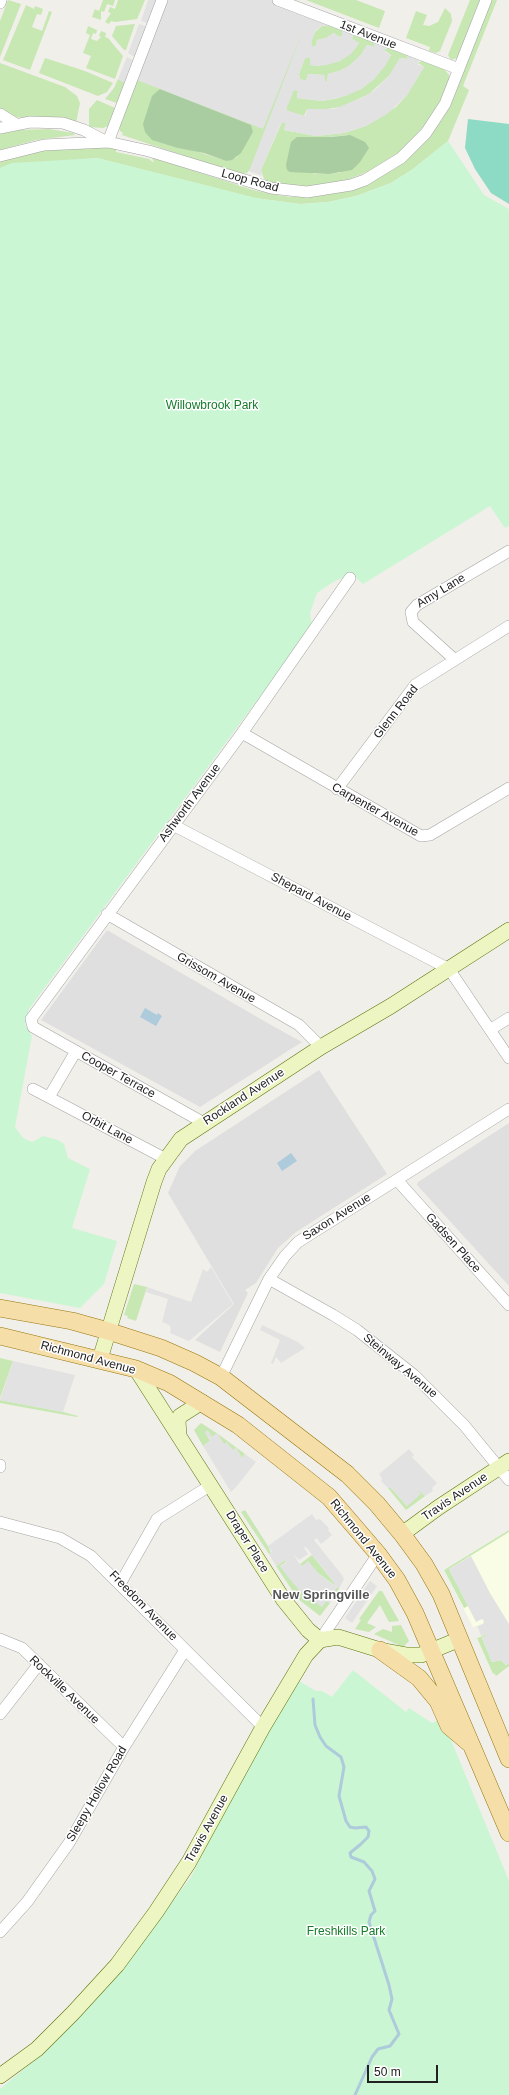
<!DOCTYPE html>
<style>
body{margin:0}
#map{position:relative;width:509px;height:2095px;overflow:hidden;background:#f1efe9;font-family:Arial,sans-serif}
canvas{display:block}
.scale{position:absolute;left:367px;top:2065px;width:71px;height:18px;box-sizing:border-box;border:2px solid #222;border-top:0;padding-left:5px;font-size:12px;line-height:14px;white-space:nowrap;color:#222;-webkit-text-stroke:3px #fff;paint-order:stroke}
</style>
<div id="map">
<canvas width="509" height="2095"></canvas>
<div class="scale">50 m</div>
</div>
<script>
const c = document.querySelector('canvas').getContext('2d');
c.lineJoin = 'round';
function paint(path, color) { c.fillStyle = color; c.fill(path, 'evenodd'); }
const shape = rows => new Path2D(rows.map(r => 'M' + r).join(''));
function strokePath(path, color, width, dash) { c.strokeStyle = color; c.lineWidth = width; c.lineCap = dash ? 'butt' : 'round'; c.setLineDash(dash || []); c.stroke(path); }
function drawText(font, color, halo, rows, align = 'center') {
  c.font = font + ' Arial,sans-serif'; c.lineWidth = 3; c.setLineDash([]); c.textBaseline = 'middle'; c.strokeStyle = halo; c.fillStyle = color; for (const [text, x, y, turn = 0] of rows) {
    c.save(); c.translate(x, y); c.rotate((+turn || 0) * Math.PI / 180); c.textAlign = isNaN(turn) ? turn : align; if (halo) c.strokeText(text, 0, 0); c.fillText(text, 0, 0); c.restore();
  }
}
paint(shape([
 [107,930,271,1025,302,1042,200,1107,41,1020],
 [319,1070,387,1174,296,1232,278,1248,256,1283,245,1290,248,1293,220,1352,195,1340,234,1304,168,1193,180,1166,195,1151],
 [509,1123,509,1286,417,1185,418,1182]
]), '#e0dfdf');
paint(shape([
 [509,1530,509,1663,493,1674,477,1638,481,1636,477,1626,473,1627,444,1570]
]), '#fafde6');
paint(shape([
 [8,0,21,4,0,57,0,21],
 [103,0,115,0,113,6,107,4,104,12,101,11,101,20,92,17,95,9,99,11],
 [118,0,145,0,137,19,115,22,111,21,109,24,105,22,111,13,108,12,110,7,115,9],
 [306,0,356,0,385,11,379,28],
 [470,0,480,0,457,58,451,60,448,55],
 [491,0,497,0,463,86,469,90,448,141,413,169,391,183,356,196,328,202,300,204,255,198,97,158,0,168,0,160,34,151,94,146,116,149,116,152,149,159,154,163,152,157,253,190,277,195,291,197,324,195,359,187,396,168,422,145,438,125,452,102],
 [26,5,34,9,35,6,43,9,41,15,37,14,32,27,42,31,49,11,52,12,30,70,3,60],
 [445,8,451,14,452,21,440,51,436,53,429,51,430,47,406,38,416,11,427,15,423,25,429,26,438,22],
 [299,18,308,18,251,168,247,173,239,174,122,135,123,133,120,131,119,126,141,71],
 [253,132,237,157,226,161,196,151],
 [135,24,126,50,124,50,112,36,116,26],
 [331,25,342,30,342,36,339,37,334,33,326,38,317,40,316,46,312,47,311,42,315,32,322,26],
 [88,26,97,30,96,34,93,33,91,39,97,41,101,37,99,36,101,31,106,33,105,37,108,38,123,56,115,79,86,68,91,56,83,53,90,35,86,33],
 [353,35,374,42,374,47,367,45,361,55,349,66,339,71,328,74,327,82,325,81,324,75,308,74,306,81,300,79,299,74,305,58,309,57,318,66,340,61,354,50,359,43,352,39],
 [388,47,407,55,408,59,400,58,391,74,369,94,341,107,319,110,307,109,304,116,287,111,286,107,292,91,295,90,298,91,297,98,322,101,338,98,361,89,374,79,387,62,391,55,384,50],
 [45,58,85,71,113,83,107,92,98,96,39,73],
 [423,60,444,69,449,75,449,80,438,105,425,125,401,151,367,172,341,182,311,186,290,186,270,183,264,179,261,170,282,122,286,123,284,130,316,136,344,133,366,126,396,107,407,95,424,67,418,63],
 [348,135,340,173,313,174,318,138],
 [0,63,65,87,77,96,80,103,76,123,15,117,0,109],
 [118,79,125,83,117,103,105,99,114,88],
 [97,100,115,108,108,126,103,128,89,127,89,109],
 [49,129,73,133,75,135,36,140,0,150,0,134,19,130],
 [134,1284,147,1287,136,1321,127,1318,128,1316,124,1315],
 [0,1358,13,1361,0,1398],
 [0,1400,63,1412,78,1416,77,1417,0,1403],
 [201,1423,218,1434,245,1454,242,1458,236,1448,233,1450,224,1444,217,1434,212,1437,205,1432,210,1441,203,1446,194,1430],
 [390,1487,407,1506,420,1494,417,1488,425,1496,406,1510,388,1488],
 [245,1510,268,1546,271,1553,269,1554,241,1512],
 [509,1530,509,1532,449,1569,468,1606,464,1608,444,1570],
 [312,1555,339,1589,335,1594,333,1593,337,1587,318,1573,308,1562,302,1566,300,1564],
 [285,1560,286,1562,280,1566,298,1588,322,1607,326,1601,330,1603,320,1616,298,1599,276,1566],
 [379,1591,382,1591,399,1621,389,1622,380,1605,367,1623,376,1627,369,1632,355,1629,361,1620,359,1619],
 [401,1625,409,1641,403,1647,374,1634,383,1629,392,1632,392,1626],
 [488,1634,489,1635,482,1638,492,1662,501,1660,506,1665,509,1663,509,1666,496,1676,494,1673,493,1674,477,1638]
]), '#c7e7b3');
paint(shape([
 [160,89,251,125,253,132,241,153,232,160,226,161,204,153,178,148,152,140,145,132,143,124,152,96],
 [350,135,365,142,369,148,360,162,352,170,329,174,290,172,287,170,286,165,291,142,297,137,331,137]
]), '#a9cda1');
paint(shape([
 [448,141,484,195,509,209,509,526,505,528,490,506,363,584,354,576,349,575,333,582,317,593,310,613,312,626,29,1009,25,1025,32,1036,15,1127,23,1138,32,1142,43,1136,58,1140,64,1144,68,1158,90,1169,72,1228,117,1241,104,1284,80,1308,0,1293,0,168,12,163,97,158,256,198,300,204,328,202,356,196,391,183,413,169],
 [353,1670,406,1712,409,1708,432,1723,442,1718,509,1881,509,2095,0,2095,0,2089,47,2050,93,2003,118,1973,191,1877,246,1767,299,1681,316,1691,322,1691,332,1697]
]), '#cbf6d3');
paint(shape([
 [468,119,509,124,509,204,491,193,475,169,465,148]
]), '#8ddac5');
paint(shape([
 [148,0,295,0,429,51,425,61,420,60,418,62,418,65,424,67,407,95,387,114,366,126,344,133,316,136,284,130,286,123,281,123,261,170,262,176,249,171,308,18,263,129,137,80,119,128,109,124,125,83,118,79,127,57,133,60,135,57,128,53,139,24,146,26,147,23,141,21],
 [331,25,342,30,342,36,339,37,334,33,326,38,317,40,316,46,313,47,311,42,316,30,322,26],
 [353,35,374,42,374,47,367,45,361,55,349,66,339,71,328,74,327,82,325,81,324,75,308,74,306,81,300,79,299,74,305,58,310,57,310,65,314,66,327,65,340,61,351,54,359,43,352,39],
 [388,47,407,55,408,59,400,58,388,77,375,90,362,98,334,109,307,109,306,115,304,116,286,110,294,90,298,91,297,98,322,101,346,96,361,89,374,79,385,66,391,55,385,52,385,48],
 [211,1267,233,1304,189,1341,170,1333,171,1328,169,1325,162,1322,168,1299,146,1292,147,1287,191,1302,203,1269,207,1272],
 [262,1325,298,1342,305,1348,281,1363,276,1357,273,1364,271,1363,280,1340,260,1330],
 [13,1361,75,1375,63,1412,0,1400],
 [208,1430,212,1437,217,1433,224,1444,227,1442,233,1450,236,1448,242,1458,245,1454,256,1462,236,1487,231,1492,203,1446,210,1441,205,1432],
 [409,1449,414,1455,412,1457,437,1483,432,1488,433,1491,425,1496,417,1488,421,1494,407,1506,391,1488,388,1488,381,1481,382,1479,379,1474],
 [312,1514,316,1520,320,1519,329,1528,328,1530,332,1535,321,1544,317,1538,314,1540,342,1575,344,1579,339,1589,337,1587,333,1593,335,1594,330,1603,326,1601,322,1607,300,1591,287,1576,280,1566,286,1563,285,1560,276,1566,269,1554,272,1552,268,1546],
 [306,1547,330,1577,336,1587,318,1573,308,1561,302,1566,298,1562,294,1555,299,1560,308,1554,304,1548],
 [471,1556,490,1593,509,1624,509,1663,506,1665,501,1660,492,1662,482,1638,489,1634,481,1636,477,1626,483,1624,484,1621,482,1619,476,1622,449,1569],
 [370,1581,377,1586,352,1623,345,1618]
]), '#e2e2e2');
paint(shape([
 [145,1008,157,1015,158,1013,162,1016,156,1026,140,1017],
 [291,1153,297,1161,282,1171,277,1163]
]), '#adcbdb');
strokePath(shape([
 [313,1699,315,1725,320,1737,326,1746,341,1757,344,1767,339,1796,346,1821,350,1827,355,1828,366,1827,369,1831,368,1837,361,1844,350,1853,351,1857,364,1862,372,1871,375,1879,369,1891,375,1911,371,1915,369,1922,389,1985,392,1999,389,2010,399,2034,390,2046,378,2049,372,2057,355,2095]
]), '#adcbdb', 3);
const street = shape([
 [278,0,459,69],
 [0,3,1,0],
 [0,114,16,124],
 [0,128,30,122,63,123,84,130,107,142],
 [108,142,162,0],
 [0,156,44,145,108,142,149,151,271,188,307,192,351,185,365,180,401,158,426,133,445,104,486,0],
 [454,659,413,622,411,612,417,605,509,551],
 [242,733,421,836,430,835,509,788],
 [337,789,415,685,509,626],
 [173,825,449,969,509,1058],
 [107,914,299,1025,321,1047],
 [491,1029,509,1018],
 [33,1089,166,1159],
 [49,1097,76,1051],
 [204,1123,33,1027,31,1019,242,733,350,578],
 [397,1180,509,1305],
 [269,1279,333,1315,357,1330,414,1375,464,1425,509,1480],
 [221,1377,269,1279,285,1256,298,1242,509,1109],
 [0,1467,0,1465],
 [0,1522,60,1538,91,1556,263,1727],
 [120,1584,157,1519,211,1485],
 [0,1639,22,1648,124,1747],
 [320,1640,378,1554],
 [0,1714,39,1664],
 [0,1932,27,1902,69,1843,124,1747,185,1650]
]);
const secondary = shape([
 [100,1359,154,1182,159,1169,181,1139,321,1047,391,1006,509,930],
 [136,1369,283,1599,308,1630,320,1640,338,1637,380,1650,407,1655,421,1655,460,1639],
 [179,1436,178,1421,180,1416,202,1402],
 [402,1534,439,1507,509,1461],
 [0,2076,37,2049,73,2013,117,1965,156,1912,189,1862,263,1727,306,1655,320,1640]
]);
const primary = shape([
 [0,1308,72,1321,108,1331,161,1348,195,1363,221,1377,347,1474,377,1504,402,1534,424,1564,441,1594,509,1759],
 [0,1336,136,1369,169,1383,238,1425,329,1497,378,1554,397,1580,415,1613,509,1833],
 [380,1650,419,1678,438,1701,449,1726,469,1743]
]);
strokePath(street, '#a3a3a3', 12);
strokePath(secondary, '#5d740d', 16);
strokePath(primary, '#94770b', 18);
strokePath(street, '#fff', 11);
strokePath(secondary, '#edf6c2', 15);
strokePath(primary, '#f6dea9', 17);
drawText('12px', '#222', '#fff', [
 ["1st Avenue",368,35,21],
 ["Loop Road",250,181,15],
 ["Amy Lane",441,591,-31],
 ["Glenn Road",396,712,-52],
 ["Ashworth Avenue",190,803,-53],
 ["Carpenter Avenue",375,810,29],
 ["Shepard Avenue",311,897,28],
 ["Grissom Avenue",216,978,30],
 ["Cooper Terrace",118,1075,29],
 ["Rockland Avenue",244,1097,-33],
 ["Orbit Lane",107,1128,28],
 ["Saxon Avenue",337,1217,-32],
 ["Gadsen Place",453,1243,48],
 ["Richmond Avenue",88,1358,15],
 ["Steinway Avenue",400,1366,40],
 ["Travis Avenue",455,1497,-34],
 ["Richmond Avenue",363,1539,51],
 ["Draper Place",247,1542,58],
 ["Freedom Avenue",143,1606,46],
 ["Rockville Avenue",64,1690,44],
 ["Sleepy Hollow Road",97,1794,-60],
 ["Travis Avenue",207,1829,-61]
]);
drawText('12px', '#147b29', '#fff', [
 ["Willowbrook Park",212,406],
 ["Freshkills Park",346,1932]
]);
drawText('bold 13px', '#555', '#fff', [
 ["New Springville",321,1595]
]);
</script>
